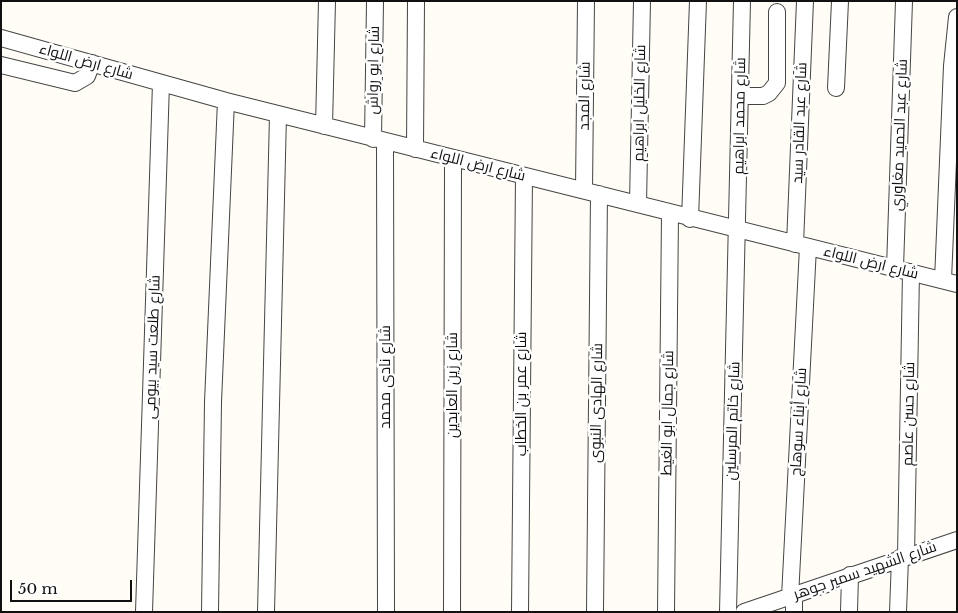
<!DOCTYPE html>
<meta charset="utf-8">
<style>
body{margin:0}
#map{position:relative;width:958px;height:613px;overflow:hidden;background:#fffdf5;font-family:"Libre Baskerville",serif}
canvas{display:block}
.frame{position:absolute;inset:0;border:2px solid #111;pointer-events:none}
.scale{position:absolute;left:10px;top:580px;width:122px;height:22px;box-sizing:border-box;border:2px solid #111;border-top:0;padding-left:6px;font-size:15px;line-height:18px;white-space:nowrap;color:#111;-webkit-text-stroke:4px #fff;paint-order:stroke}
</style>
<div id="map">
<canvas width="958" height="613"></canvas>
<div class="frame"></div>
<div class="scale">50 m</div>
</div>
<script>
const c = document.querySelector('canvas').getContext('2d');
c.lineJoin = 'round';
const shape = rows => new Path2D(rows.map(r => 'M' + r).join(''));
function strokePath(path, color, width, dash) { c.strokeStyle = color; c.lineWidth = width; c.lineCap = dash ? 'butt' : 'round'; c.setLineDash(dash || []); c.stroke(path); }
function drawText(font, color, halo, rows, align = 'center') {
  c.font = font + ' "Libre Baskerville",Cairo,serif'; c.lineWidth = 5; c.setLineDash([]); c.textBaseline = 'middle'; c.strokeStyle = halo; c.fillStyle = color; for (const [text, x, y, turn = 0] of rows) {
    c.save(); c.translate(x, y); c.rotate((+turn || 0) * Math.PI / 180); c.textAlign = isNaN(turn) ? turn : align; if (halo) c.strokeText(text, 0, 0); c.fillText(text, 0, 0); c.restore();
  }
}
const street = shape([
 [1,38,226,101,957,284],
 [1,65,75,83,87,76,92,63],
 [836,88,840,1],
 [740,96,763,96,769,93,777,83,777,12],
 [324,126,327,1],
 [373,139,375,1],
 [385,142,386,612],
 [415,149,416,1],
 [584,190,586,1],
 [638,204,642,1],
 [690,219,698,1],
 [795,244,805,1],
 [895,268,904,1],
 [943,280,952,66,957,17],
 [906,556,911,272],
 [790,597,808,247],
 [144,612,161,83],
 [210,612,213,402,226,101],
 [266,612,278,115],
 [452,612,453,159],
 [520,612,524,176],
 [595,612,599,194],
 [666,612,670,214],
 [728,612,742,1],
 [744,612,957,540],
 [794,612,794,595],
 [849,612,850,575],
 [898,612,900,558]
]);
strokePath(street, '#444', 18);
strokePath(street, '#fff', 16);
drawText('15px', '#111', '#fff', [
 ["شارع ارض اللواء",86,62,16],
 ["شارع ابو رواش",374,70,-89],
 ["شارع المجد",585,96,-89],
 ["شارع الخليل ابراهيم",640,103,-89],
 ["شارع محمد ابراهيم",740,116,-89],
 ["شارع عبد القادر سيد",800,123,-88],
 ["شارع عبد الحميد مغاوري",900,135,-88],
 ["شارع ارض اللواء",478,165,14],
 ["شارع ارض اللواء",871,263,14],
 ["شارع طلعت سيد بيومى",153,347,-88],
 ["شارع نادى محمد",386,377,-90],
 ["شارع زين العابدين",453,385,-90],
 ["شارع عمر بن الخطاب",522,394,-90],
 ["شارع الهادى النبوى",597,403,-89],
 ["شارع جمال ابو الغيط",668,413,-89],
 ["شارع حسن عاصم",909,414,-89],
 ["شارع خاتم المرسلين",733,421,-88],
 ["شارع أبناء سوهاج",799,422,-87],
 ["شارع الشهيد سمير جوهر",865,571,-19]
]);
</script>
